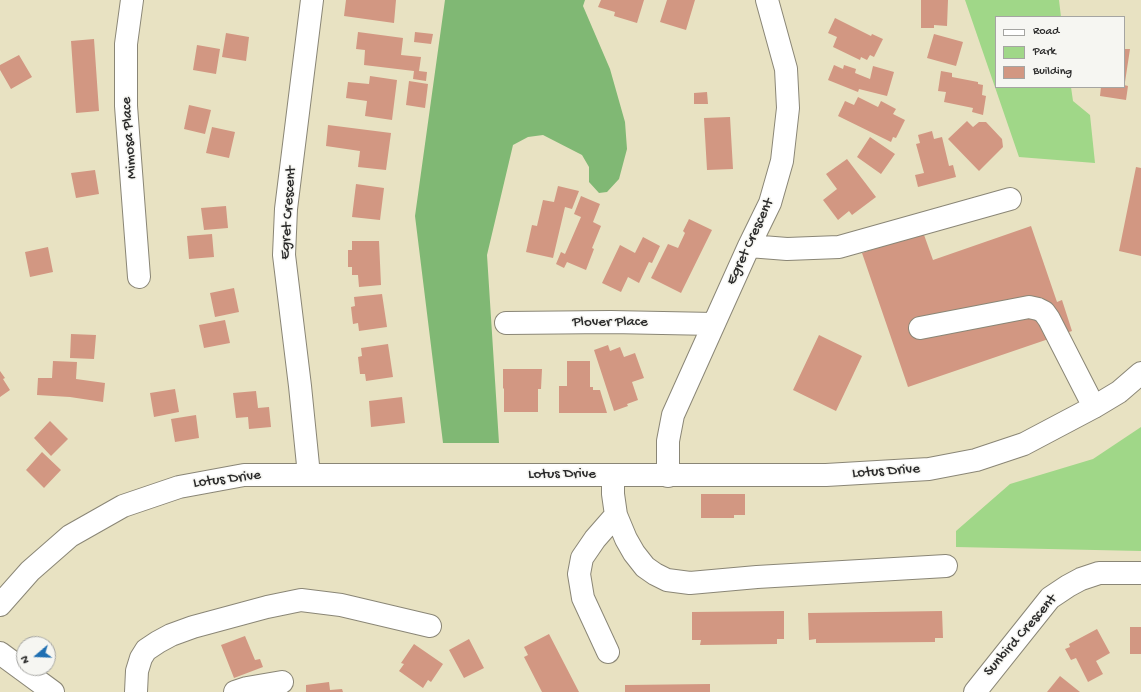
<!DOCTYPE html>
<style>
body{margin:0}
#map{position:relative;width:1141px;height:692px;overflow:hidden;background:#e8e2c2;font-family:"Gochi Hand",sans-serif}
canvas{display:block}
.legend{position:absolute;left:995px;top:16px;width:130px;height:72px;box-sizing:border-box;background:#f6f6f2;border:1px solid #a5a5a2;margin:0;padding:5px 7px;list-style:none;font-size:12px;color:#2b2b2b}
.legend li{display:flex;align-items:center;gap:8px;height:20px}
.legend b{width:20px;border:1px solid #a5a5a2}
.north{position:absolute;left:16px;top:636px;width:40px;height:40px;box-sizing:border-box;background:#f6f6f2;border:1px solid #a5a5a2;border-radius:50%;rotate:251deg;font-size:11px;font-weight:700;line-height:16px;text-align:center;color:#2b2b2b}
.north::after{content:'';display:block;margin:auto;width:14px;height:18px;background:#1f6fb2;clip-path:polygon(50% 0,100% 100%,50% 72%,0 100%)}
</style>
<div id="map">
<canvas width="1141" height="692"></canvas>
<ul class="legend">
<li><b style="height:5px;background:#fff"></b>Road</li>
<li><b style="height:11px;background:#a0d788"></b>Park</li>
<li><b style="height:11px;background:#d29782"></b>Building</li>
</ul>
<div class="north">N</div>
</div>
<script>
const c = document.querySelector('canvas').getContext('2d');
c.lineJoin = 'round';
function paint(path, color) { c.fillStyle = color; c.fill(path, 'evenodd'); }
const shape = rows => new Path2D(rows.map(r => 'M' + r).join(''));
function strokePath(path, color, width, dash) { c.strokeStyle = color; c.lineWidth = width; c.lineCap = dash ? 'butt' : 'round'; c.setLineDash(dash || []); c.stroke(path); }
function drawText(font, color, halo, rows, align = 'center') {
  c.font = font + ' "Gochi Hand",sans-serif'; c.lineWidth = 3; c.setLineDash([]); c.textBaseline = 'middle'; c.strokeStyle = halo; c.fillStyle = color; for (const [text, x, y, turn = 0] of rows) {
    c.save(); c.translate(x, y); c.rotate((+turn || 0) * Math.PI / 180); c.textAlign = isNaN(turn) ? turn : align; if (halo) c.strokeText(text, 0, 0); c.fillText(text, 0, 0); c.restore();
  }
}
paint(shape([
 [965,0,1059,0,1061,17,996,17,996,87,1071,87,1073,101,1090,115,1095,163,1019,157],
 [1141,427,1141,551,956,547,956,531,1010,484,1093,459]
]), '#a0d788');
paint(shape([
 [445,0,585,0,583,6,610,69,625,122,627,149,619,179,607,192,599,193,589,182,589,167,582,155,543,135,528,137,513,145,487,255,499,443,443,443,415,216]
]), '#80b874');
paint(shape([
 [346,0,396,0,394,23,344,16],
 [601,0,644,0,637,23,614,16,615,12,598,7],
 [667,0,695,0,686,30,660,22],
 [921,0,948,0,947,26,934,25,934,28,921,28],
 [835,18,871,36,872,34,883,39,874,57,870,55,867,60,861,57,860,60,833,47,837,37,828,33],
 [358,32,403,38,401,55,421,57,419,71,427,72,426,81,413,79,414,71,364,65,365,50,356,49],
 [415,32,433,34,431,44,414,42],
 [226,33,249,37,246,61,222,57],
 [934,34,963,42,956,66,927,58],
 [94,39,99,111,76,113,71,41],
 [197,45,220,49,216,74,193,70],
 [1124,49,1130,49,1125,82,1124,82],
 [19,55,32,77,11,89,0,70,0,65],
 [834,65,843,69,844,65,856,69,855,73,870,79,873,66,894,72,887,96,859,89,858,92,828,80],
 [941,71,952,73,952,77,978,82,978,84,983,85,982,95,986,96,983,115,972,112,973,108,944,102,946,92,938,91],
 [370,76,397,80,392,120,365,116,367,101,346,98,348,82,369,84],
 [409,81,428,84,425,108,406,105],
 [1124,85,1128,86,1126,100,1100,96,1101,87,1124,87],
 [707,92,708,104,694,104,694,93],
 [858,97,878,107,881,101,896,109,893,114,905,120,896,138,893,137,891,142,838,116,845,101,854,105],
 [189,105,211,110,205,134,184,129],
 [730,117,733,169,707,170,704,118],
 [967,121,973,127,979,122,986,122,1002,139,1003,147,979,171,948,139],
 [328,125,391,133,386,170,358,167,360,151,326,146],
 [212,127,235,132,229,158,206,153],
 [932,131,934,139,942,137,949,166,953,165,956,177,918,187,915,175,924,173,916,144,920,143,918,135],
 [870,137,895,154,881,174,857,157],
 [847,159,876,197,852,215,849,211,838,220,823,200,837,189,826,174],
 [1136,167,1141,168,1141,256,1119,251],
 [95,170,99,194,76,198,71,173],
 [356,184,384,188,380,220,352,217],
 [558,186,579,191,572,209,565,207,553,258,526,252,532,225,537,226,543,200,554,202],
 [581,196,600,204,593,222,601,226,592,248,594,249,586,270,567,262,564,268,556,264,561,252,565,254,581,217,574,214],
 [226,206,228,228,204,230,201,208],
 [689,219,712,230,681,293,651,278,668,244,678,248,685,233,683,231],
 [1031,226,1057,302,1062,300,1072,331,908,387,862,253,923,232,933,260],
 [212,234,214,257,189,259,187,236],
 [643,237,660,246,652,263,649,262,639,283,628,277,621,292,602,283,620,245,635,253],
 [352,241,379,241,381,285,359,287,358,275,352,275,352,267,348,267,348,250,352,250],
 [48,247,53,272,30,277,25,252],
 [234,288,239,312,215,317,210,293],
 [382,294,387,327,359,331,358,323,353,324,351,307,355,306,354,297],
 [225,320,230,343,204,348,199,325],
 [71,334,96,335,94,359,70,358],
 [819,335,862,356,836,411,793,390],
 [388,344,393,377,366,381,365,374,360,374,358,357,362,356,361,348],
 [608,345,610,351,620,347,624,357,635,353,644,378,632,382,638,400,627,404,628,406,614,411,594,350],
 [53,361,77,362,76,379,105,383,103,402,70,397,37,395,38,378,52,378],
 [567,361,590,361,590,387,593,387,593,390,600,390,607,413,559,413,559,386,567,386],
 [503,369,542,369,541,389,538,389,538,412,504,412,504,389,503,388],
 [0,371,5,378,3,379,10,390,0,397],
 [175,389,179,412,154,417,150,393],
 [256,391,258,408,269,407,271,427,249,429,248,417,236,418,233,393],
 [402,397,405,423,371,427,369,401],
 [196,415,199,438,175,442,171,419],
 [50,421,68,439,51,456,34,438],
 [42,452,61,470,44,488,26,470],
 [701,494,745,494,745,515,734,515,734,518,701,518],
 [784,611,784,639,777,639,777,644,700,645,701,640,692,640,692,612],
 [942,611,943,638,935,638,935,642,816,643,816,639,809,640,808,613],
 [1130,627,1141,627,1141,654,1130,654],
 [1097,629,1110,653,1096,661,1103,674,1088,682,1076,658,1071,660,1065,649,1070,647,1069,644],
 [549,634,579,692,542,692,524,657,528,655,524,647],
 [245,636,255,660,260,659,263,667,234,678,221,645],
 [469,639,484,668,464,678,449,650],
 [414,644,443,664,431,682,428,680,423,688,399,671,404,664,401,663],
 [1060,676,1080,692,1047,692],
 [329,682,330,690,342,689,343,692,306,692,306,685],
 [710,684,710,692,625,692,625,685]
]), '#d29782');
const minor = shape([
 [132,0,126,44,126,106,139,277],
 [749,246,787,249,839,247,1010,199],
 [506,323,611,322,714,324],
 [920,328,1029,307,1038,309,1044,312,1049,319,1094,407],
 [309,475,300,386,284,255,286,209,312,0],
 [613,475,613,494,616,515,626,539,634,553,645,567,655,574,667,580,690,583,757,577,946,566],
 [668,476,668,441,673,415,749,246,770,203,782,161,788,108,786,69,767,0],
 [0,605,30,571,70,536,123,506,179,487,244,475,826,475,929,469,976,460,1024,444,1094,407,1119,392,1141,373],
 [608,652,583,598,579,574,582,558,595,539,616,515],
 [0,653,53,692],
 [136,692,137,671,141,658,146,650,158,642,171,635,193,627,267,607,301,600,341,605,430,626],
 [235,692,247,688,282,682],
 [975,692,1050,598,1068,586,1081,579,1099,573,1141,573]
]);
strokePath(minor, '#8a8676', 24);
strokePath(minor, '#fff', 22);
drawText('15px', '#2b2b2b', '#f6f6f2', [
 ["Mimosa Place",130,138,-94],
 ["Egret Crescent",289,213,-86],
 ["Egret Crescent",751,242,-65],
 ["Plover Place",610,323],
 ["Lotus Drive",886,472,-4],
 ["Lotus Drive",562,475],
 ["Lotus Drive",227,480,-7],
 ["Sunbird Crescent",1021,636,-49]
]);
</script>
